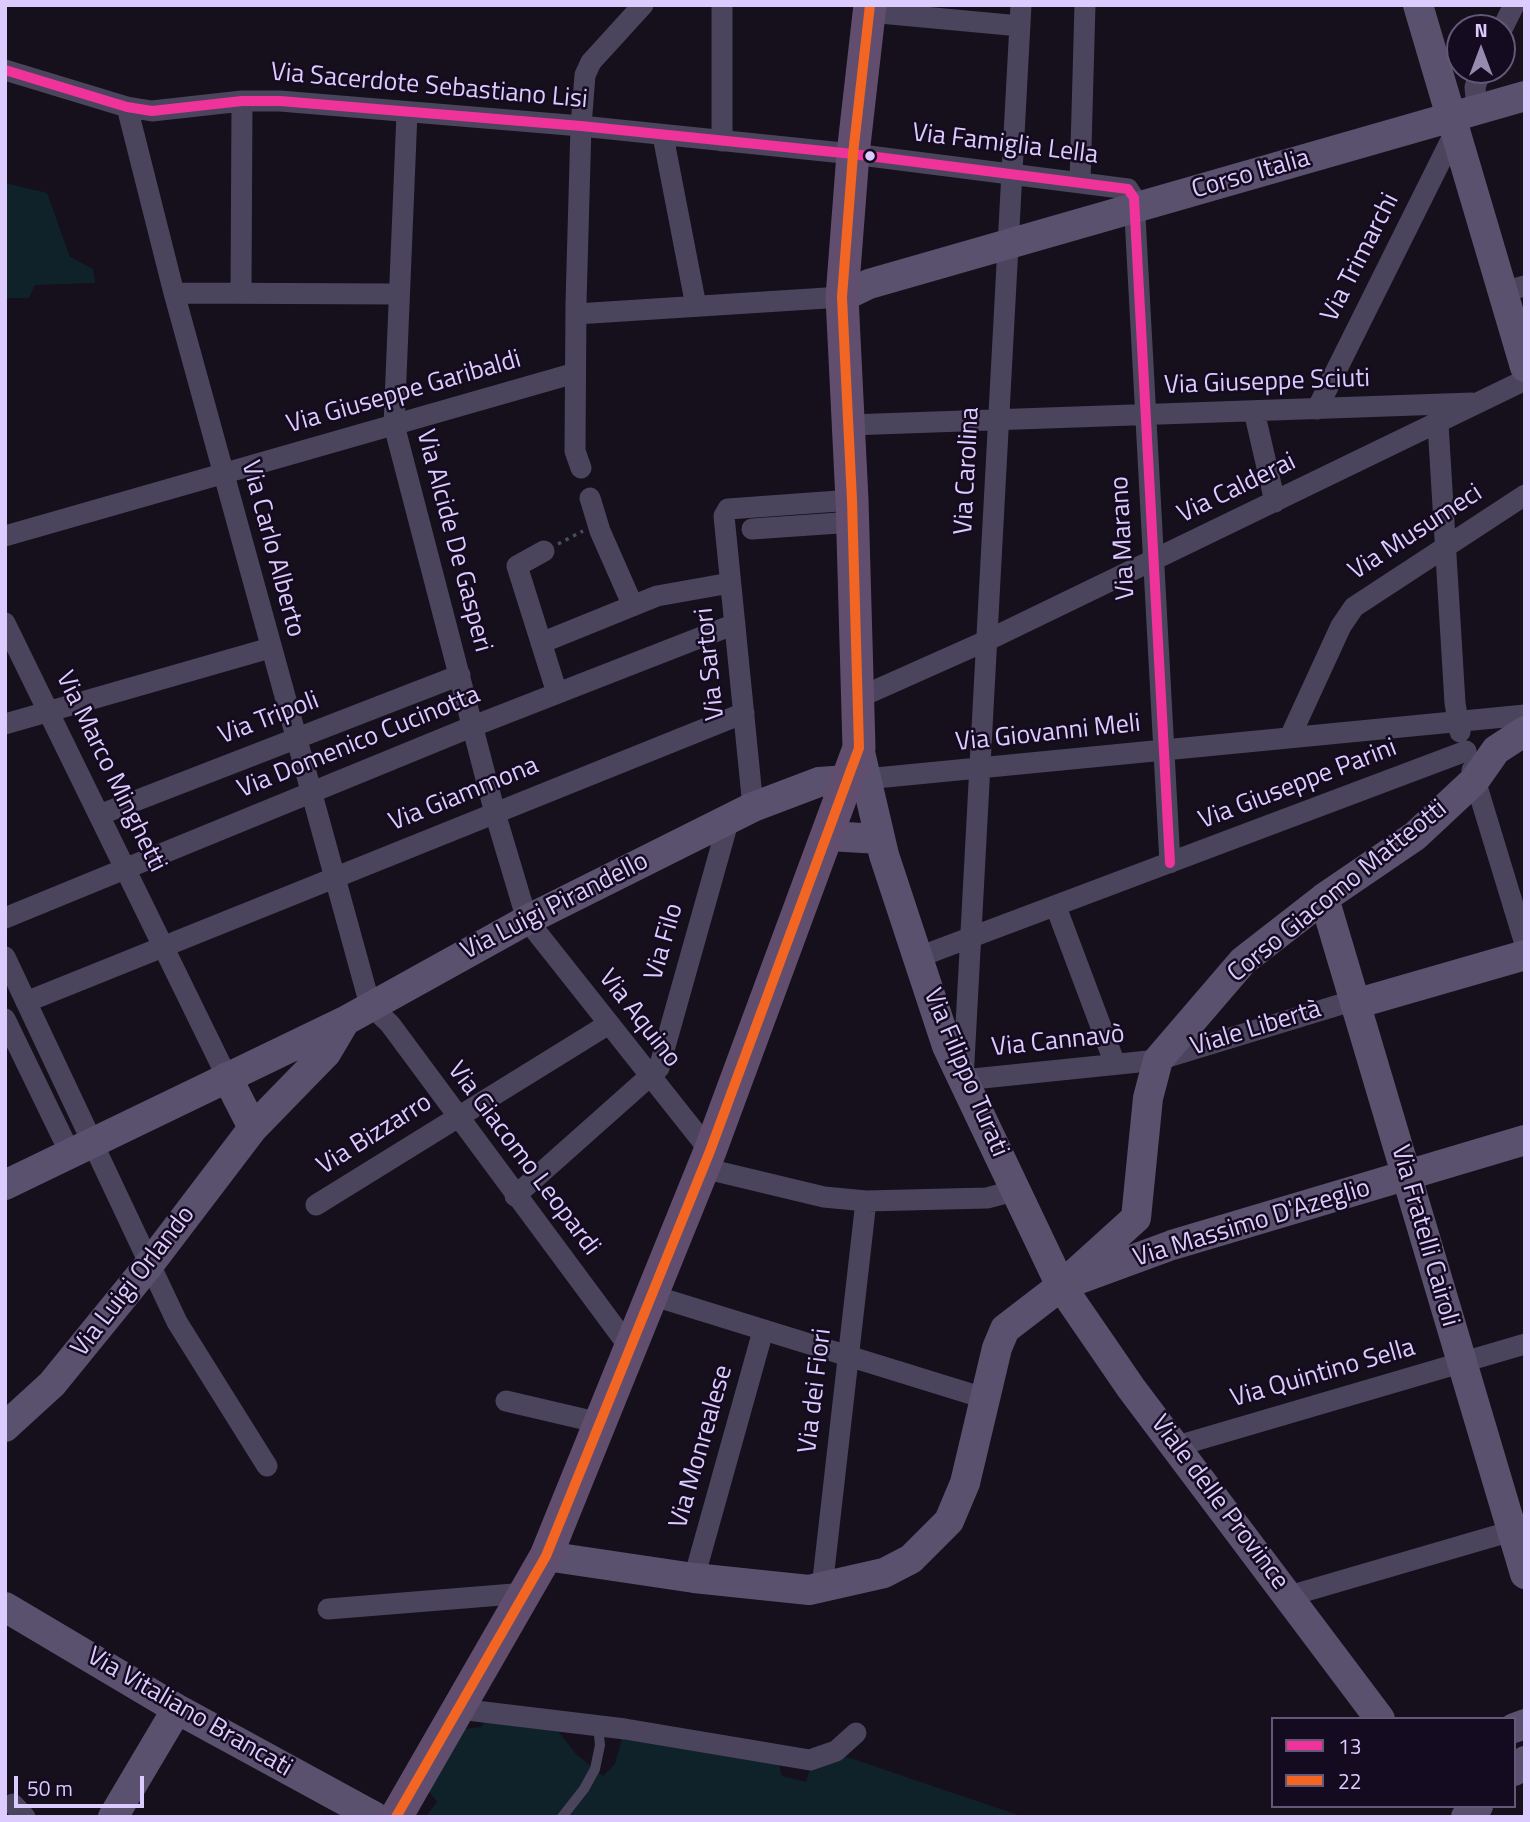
<!DOCTYPE html>
<meta charset="utf-8">
<style>
body{margin:0}
#map{position:relative;width:1530px;height:1822px;overflow:hidden;background:#15101b;font-family:"Titillium Web",sans-serif}
canvas{display:block}
.frame{position:absolute;inset:0;border:7px solid #dccbff;pointer-events:none}
.legend{position:absolute;left:1271px;top:1717px;width:245px;height:91px;box-sizing:border-box;background:#140b20;border:2px solid #645879;margin:0;padding:9px 12px;list-style:none;font-size:21px;color:#dccbff}
.legend li{display:flex;align-items:center;gap:14px;height:35px}
.legend b{width:35px;border:2px solid #645879}
.north{position:absolute;left:1446px;top:14px;width:70px;height:70px;box-sizing:border-box;background:#140b20;border:2px solid #645879;border-radius:50%;rotate:0deg;font-size:19px;font-weight:700;line-height:28px;text-align:center;color:#dccbff}
.north::after{content:'';display:block;margin:auto;width:24px;height:32px;background:#968aaf;clip-path:polygon(50% 0,100% 100%,50% 72%,0 100%)}
.scale{position:absolute;left:14px;top:1776px;width:130px;height:32px;box-sizing:border-box;border:4px solid #dccbff;border-top:0;padding-left:9px;font-size:21px;line-height:24px;white-space:nowrap;color:#dccbff;-webkit-text-stroke:5px #140b20;paint-order:stroke}
</style>
<div id="map">
<canvas width="1530" height="1822"></canvas>
<div class="frame"></div>
<ul class="legend">
<li><b style="height:9px;background:#ef339a"></b>13</li>
<li><b style="height:9px;background:#f26522"></b>22</li>
</ul>
<div class="north">N</div>
<div class="scale">50 m</div>
</div>
<script>
const c = document.querySelector('canvas').getContext('2d');
c.lineJoin = 'round';
function paint(path, color) { c.fillStyle = color; c.fill(path, 'evenodd'); }
const shape = rows => new Path2D(rows.map(r => 'M' + r).join(''));
function strokePath(path, color, width, dash) { c.strokeStyle = color; c.lineWidth = width; c.lineCap = dash ? 'butt' : 'round'; c.setLineDash(dash || []); c.stroke(path); }
function drawText(font, color, halo, rows, align = 'center') {
  c.font = font + ' "Titillium Web",sans-serif'; c.lineWidth = 5; c.setLineDash([]); c.textBaseline = 'middle'; c.strokeStyle = halo; c.fillStyle = color; for (const [text, x, y, turn = 0] of rows) {
    c.save(); c.translate(x, y); c.rotate((+turn || 0) * Math.PI / 180); c.textAlign = isNaN(turn) ? turn : align; if (halo) c.strokeText(text, 0, 0); c.fillText(text, 0, 0); c.restore();
  }
}
paint(shape([
 [5,183,47,193,70,257,93,269,95,283,35,285,29,298,5,298],
 [486,1720,558,1731,576,1754,603,1776,615,1764,623,1735,778,1761,782,1776,806,1782,811,1766,847,1757,1024,1817,429,1817,427,1815,437,1802,428,1790,464,1729,481,1727]
]), '#0f2229');
strokePath(shape([
 [558,544,583,531]
]), '#454e5f', 3.5, [3.5, 5]);
strokePath(shape([
 [562,1817,584,1789,595,1769,600,1745,598,1726]
]), '#4b445d', 10);
strokePath(shape([
 [722,5,722,141],
 [1021,5,963,1080,1158,1060,1355,1000],
 [869,12,1020,26],
 [1502,29,1514,5],
 [5,70,127,107,152,111,242,101,280,101,581,126,853,154,1128,189,1134,198,1170,863],
 [127,107,174,293,370,1005,390,1024,630,1348],
 [1477,110,1475,87,1481,70],
 [407,113,394,425,495,813,527,920,710,1151],
 [663,136,696,306],
 [1080,183,1085,5],
 [1501,292,1525,286],
 [174,293,397,294],
 [241,293,242,101],
 [576,314,842,297],
 [1317,409,1455,132],
 [1254,411,1275,502],
 [1438,424,1455,703,1460,732],
 [849,425,1472,403],
 [581,468,575,451,576,303,581,126,585,75,591,62,643,5],
 [590,498,600,531,633,606],
 [752,529,853,522],
 [5,536,575,373],
 [544,551,517,566,557,693],
 [5,623,227,1077],
 [541,643,657,596,730,583],
 [858,698,988,640,1525,380],
 [5,724,270,648],
 [1290,737,1341,626,1354,607,1525,495],
 [1472,770,1525,944],
 [855,780,1525,715],
 [753,807,724,516,728,509,852,500],
 [99,815,460,675],
 [1056,907,1115,1064],
 [5,918,471,727,735,624],
 [5,957,177,1322,267,1466],
 [916,958,1466,751],
 [26,1002,744,713],
 [5,1019,70,1153],
 [703,1168,824,1197,866,1201,987,1198,1017,1190],
 [515,1196,659,1068,729,819],
 [316,1205,607,1025],
 [651,1295,984,1398],
 [506,1401,600,1423],
 [1177,1446,1525,1344],
 [694,1578,763,1331],
 [822,1588,866,1201],
 [1289,1596,1512,1531],
 [328,1609,526,1593],
 [459,1709,625,1729,810,1760,836,1751,856,1733],
 [13,1804,25,1817]
]), '#4b445d', 21);
strokePath(shape([
 [1418,5,1525,367],
 [842,297,869,284,1525,96],
 [859,748,884,855,947,1046,1061,1286,1131,1388,1380,1719],
 [828,836,880,839],
 [1324,898,1525,1574],
 [1355,1004,1525,955],
 [227,1077,253,1128],
 [5,1185,345,1021,527,920,753,807,819,782,847,780],
 [1074,1281,1172,1245,1525,1140],
 [5,1427,52,1384,148,1266,253,1128,326,1053,345,1021],
 [546,1556,694,1578,809,1590,884,1573,911,1559,949,1521,965,1483,997,1348,1005,1329,1061,1286,1136,1218,1148,1098,1158,1060,1243,961,1324,898,1415,836,1475,780,1496,750,1525,731],
 [5,1607,177,1709,375,1817],
 [1514,1728,1525,1724],
 [1514,1771,1525,1761],
 [113,1817,177,1709],
 [1466,1817,1478,1806]
]), '#5a516f', 30);
strokePath(shape([
 [396,1817,546,1556,710,1151,859,748,852,500,842,297,853,154,870,5]
]), '#614e6e', 33);
strokePath(shape([
 [5,70,127,107,152,111,242,101,280,101,581,126,853,154,1128,189,1134,198,1170,863]
]), '#ef339a', 10);
strokePath(shape([
 [396,1817,546,1556,710,1151,859,748,852,500,842,297,853,154,870,5]
]), '#f26522', 10);
for (const [x, y, r, color] of [
 [870,156,6,"#dccbff"]
]) { const dot = new Path2D(); dot.arc(x, y, r, 0, 2 * Math.PI); c.fillStyle = color; c.fill(dot); strokePath(dot, '#140b20', 2.5); }
drawText('26px', '#dccbff', '#140b20', [
 ["Via Sacerdote Sebastiano Lisi",429,87,5],
 ["Via Famiglia Lella",1005,145,7],
 ["Corso Italia",1251,175,-16],
 ["Via Trimarchi",1361,258,-63],
 ["Via Giuseppe Sciuti",1267,383,-2],
 ["Via Giuseppe Garibaldi",404,393,-16],
 ["Via Carolina",968,471,-87],
 ["Via Calderai",1237,489,-26],
 ["Via Musumeci",1416,533,-33],
 ["Via Marano",1124,538,-93],
 ["Via Alcide De Gasperi",453,541,75],
 ["Via Carlo Alberto",272,549,75],
 ["Via Sartori",711,664,-96],
 ["Via Tripoli",269,719,-21],
 ["Via Giovanni Meli",1048,734,-6],
 ["Via Domenico Cucinotta",359,743,-22],
 ["Via Marco Minghetti",110,772,64],
 ["Via Giuseppe Parini",1298,785,-21],
 ["Via Giammona",464,795,-22],
 ["Corso Giacomo Matteotti",1338,892,-39],
 ["Via Luigi Pirandello",555,907,-27],
 ["Via Filo",665,942,-74],
 ["Via Aquino",639,1019,52],
 ["Viale Libertà",1256,1029,-17],
 ["Via Cannavò",1058,1042,-6],
 ["Via Filippo Turati",965,1073,67],
 ["Via Bizzarro",375,1135,-32],
 ["Via Giacomo Leopardi",523,1159,53],
 ["Via Massimo D'Azeglio",1252,1224,-17],
 ["Via Fratelli Cairoli",1424,1236,74],
 ["Via Luigi Orlando",134,1282,-52],
 ["Via Quintino Sella",1323,1374,-16],
 ["Via dei Fiori",816,1391,-83],
 ["Via Monrealese",702,1447,-74],
 ["Viale delle Province",1219,1503,53],
 ["Via Vitaliano Brancati",189,1713,30]
]);
</script>
